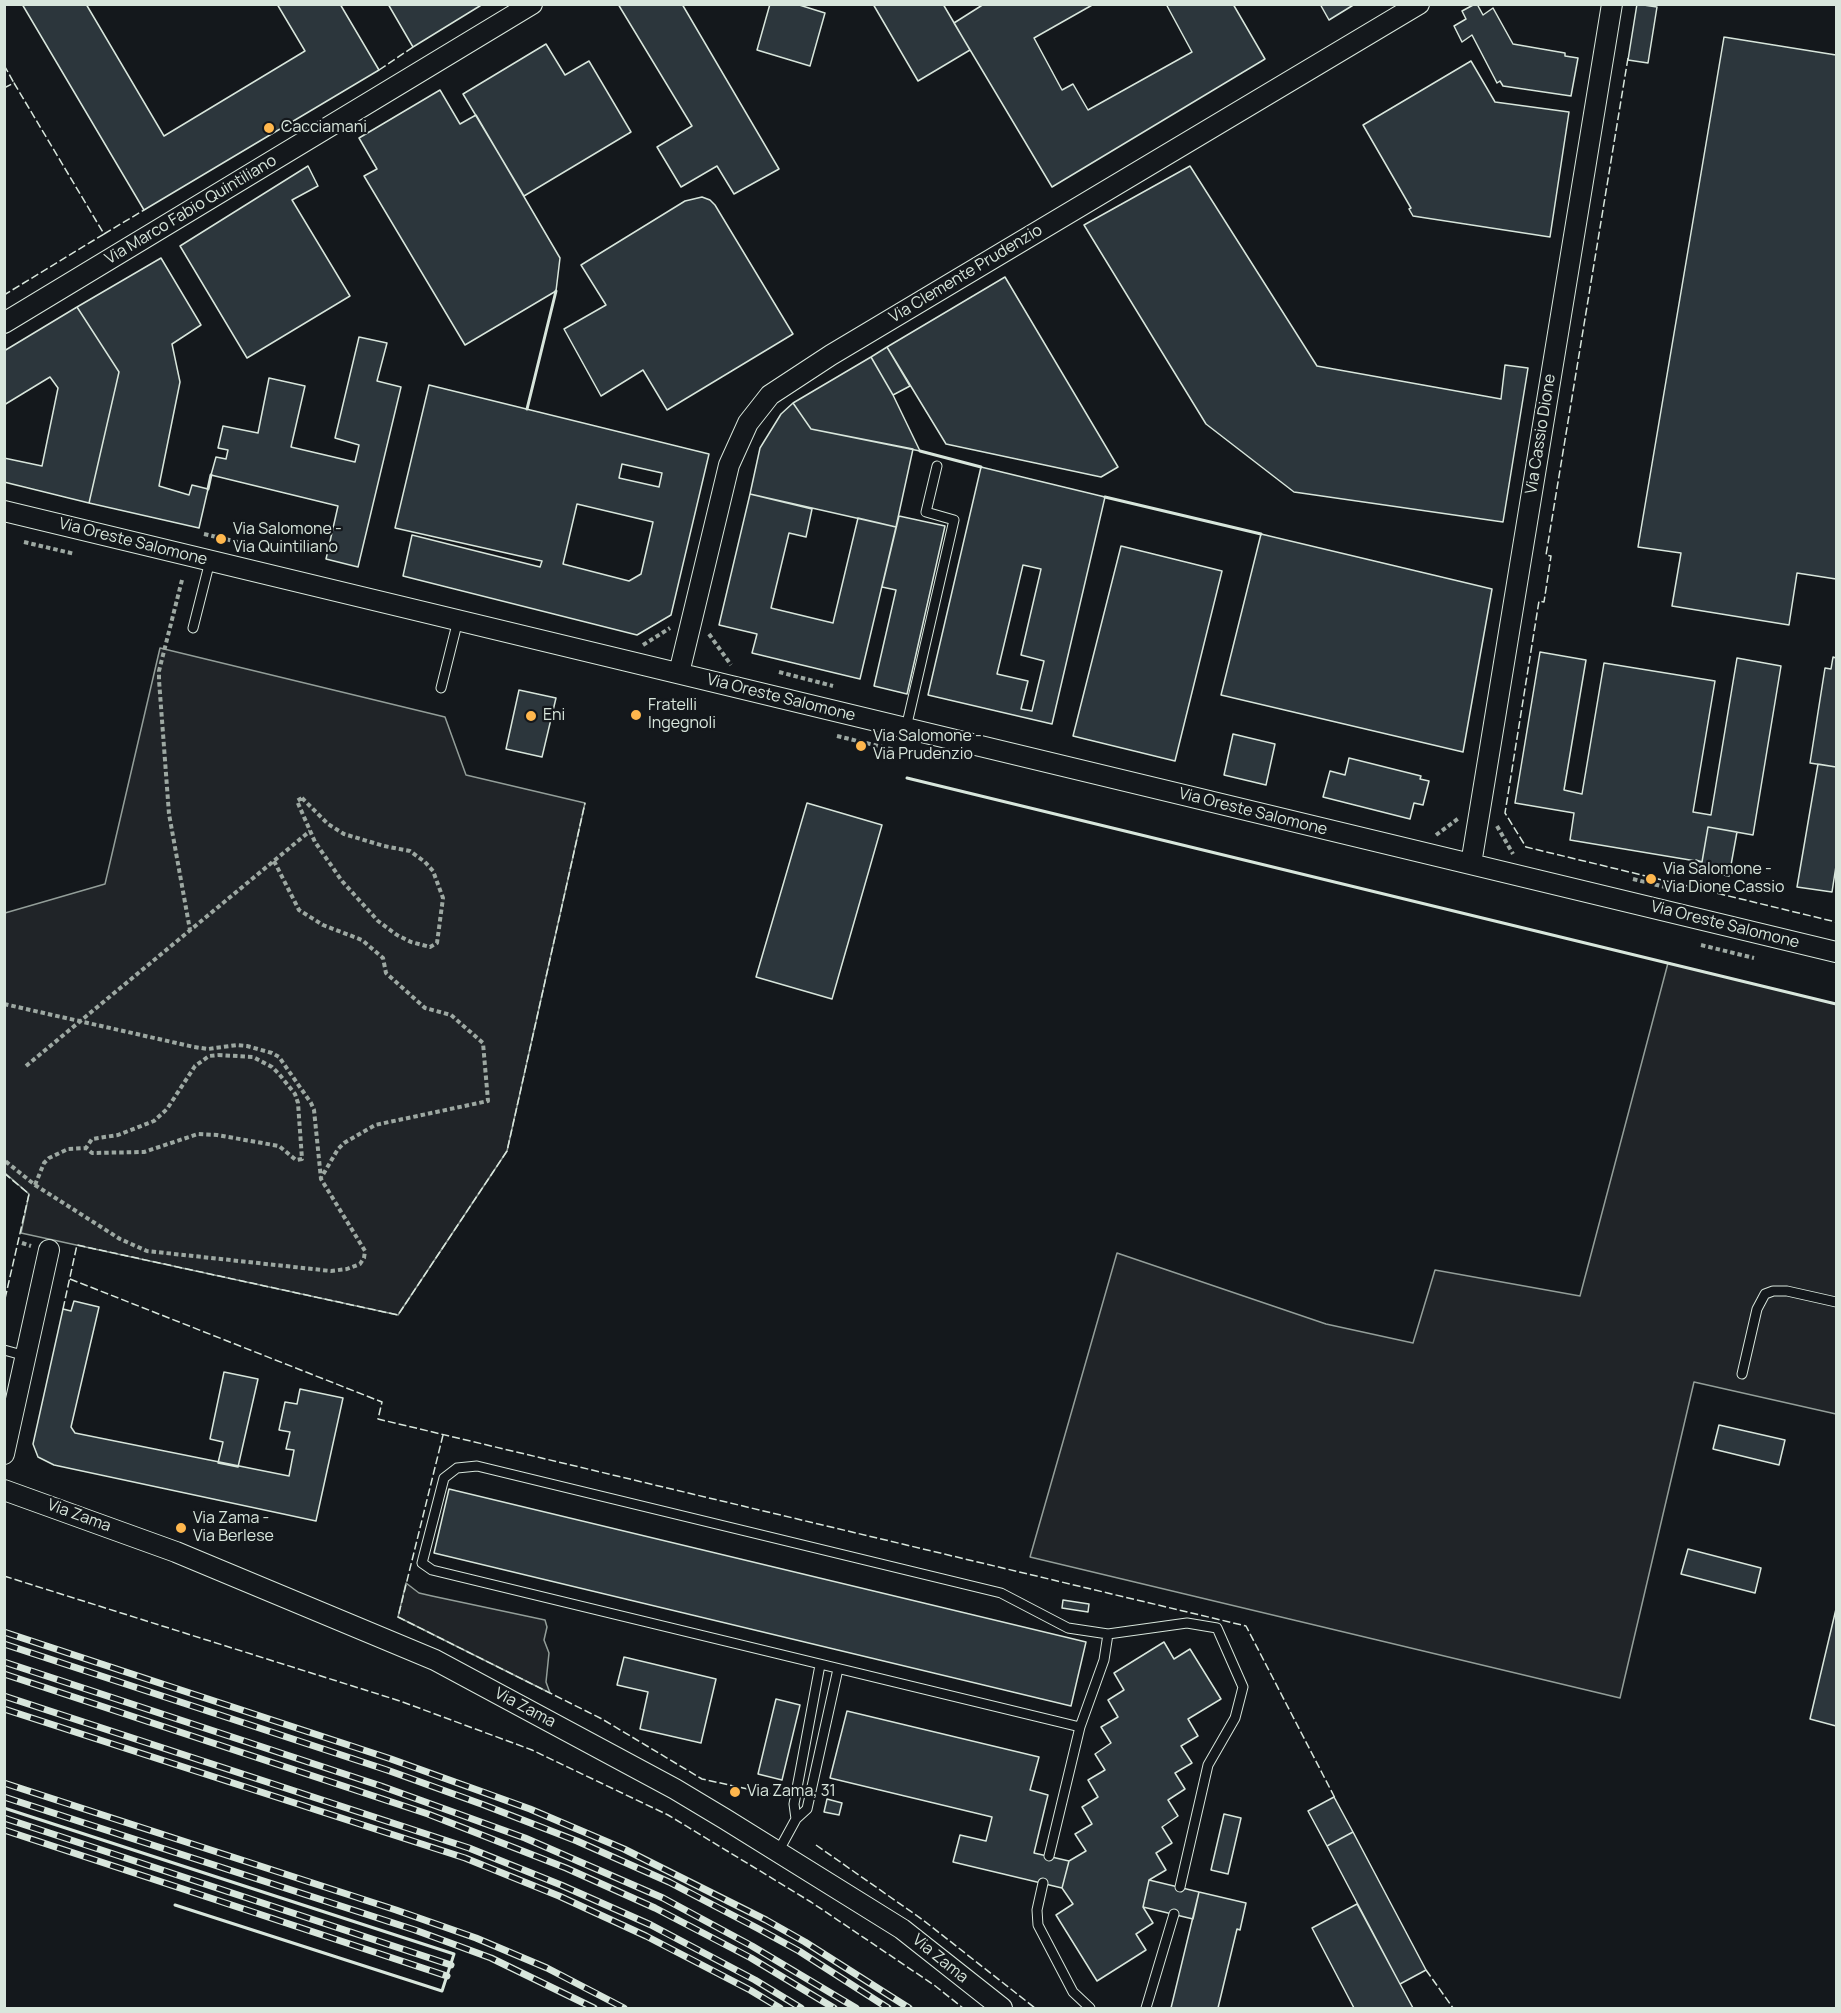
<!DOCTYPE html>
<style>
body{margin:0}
#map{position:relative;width:1841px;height:2013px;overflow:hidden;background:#14181c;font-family:Manrope,sans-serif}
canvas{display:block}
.frame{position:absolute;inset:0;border:6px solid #d8e6dc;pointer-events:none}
</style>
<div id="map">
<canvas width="1841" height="2013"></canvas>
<div class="frame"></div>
</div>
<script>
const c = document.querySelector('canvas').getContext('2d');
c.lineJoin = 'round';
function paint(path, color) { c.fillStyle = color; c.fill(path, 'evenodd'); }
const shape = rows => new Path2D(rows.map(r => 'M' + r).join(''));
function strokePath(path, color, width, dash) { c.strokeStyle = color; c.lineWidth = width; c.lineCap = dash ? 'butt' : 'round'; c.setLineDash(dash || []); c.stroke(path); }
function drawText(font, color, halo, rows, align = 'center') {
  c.font = font + ' Manrope,sans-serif'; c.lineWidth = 4.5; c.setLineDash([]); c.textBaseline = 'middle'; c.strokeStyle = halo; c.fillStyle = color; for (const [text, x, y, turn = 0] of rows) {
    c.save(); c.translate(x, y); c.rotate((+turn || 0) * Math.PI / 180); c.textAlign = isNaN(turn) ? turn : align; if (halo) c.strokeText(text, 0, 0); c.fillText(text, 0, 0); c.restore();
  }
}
const green = shape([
 [160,648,445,717,466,775,585,803,507,1151,398,1315,21,1233,29,1194,5,1173,5,913,105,884,160,648],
 [1668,963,1836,1004,1836,1414,1694,1382,1620,1698,1030,1557,1117,1253,1326,1324,1413,1343,1435,1270,1580,1296,1668,963],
 [406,1583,419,1593,432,1596,545,1620,547,1627,544,1640,549,1653,546,1682,550,1693,398,1617,406,1583]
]);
paint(green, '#202428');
strokePath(green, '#939e99', 1.5);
const building = shape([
 [22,4,86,4,164,136,305,51,277,4,340,4,379,70,144,210,22,4],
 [388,4,483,4,413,47,388,4],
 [618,4,682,4,779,169,734,194,717,166,681,187,657,147,692,126,618,4],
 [770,4,796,4,825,13,810,66,757,50,770,4],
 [873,4,943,4,970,50,918,81,873,4],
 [984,4,1094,4,1034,38,1062,90,1073,84,1088,110,1192,52,1166,4,1233,4,1265,59,1052,187,954,23,984,4],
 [1320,4,1355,4,1329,20,1320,4],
 [1475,4,1477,4,1483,15,1493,8,1513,44,1565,53,1565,56,1578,58,1571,96,1503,86,1500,81,1497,83,1472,35,1462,42,1454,26,1466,19,1462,11,1475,4],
 [1637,4,1657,7,1648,63,1628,60,1637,4],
 [1724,37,1836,55,1836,579,1797,573,1789,625,1672,606,1681,553,1638,547,1724,37],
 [546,44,565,75,589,61,631,132,524,196,463,94,546,44],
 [1471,61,1495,102,1569,112,1550,237,1413,216,1409,209,1411,208,1363,125,1471,61],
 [440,90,460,124,476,115,560,258,556,291,465,345,364,176,377,169,359,138,440,90],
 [308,166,318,186,292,200,350,296,247,358,180,246,308,166],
 [1190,166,1317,366,1501,399,1505,365,1528,368,1503,522,1294,492,1206,424,1084,225,1190,166],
 [702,197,710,200,715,205,793,334,667,410,643,370,601,396,564,329,606,305,581,265,685,201,702,197],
 [161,258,201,325,172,344,180,382,159,486,189,495,192,485,208,489,199,528,89,503,119,372,77,307,161,258],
 [1005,277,1118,467,1101,477,946,444,887,347,1005,277],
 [77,307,119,372,89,503,4,482,4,458,42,466,58,388,50,377,4,405,4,351,77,307],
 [359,337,387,343,377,381,401,387,358,567,326,559,338,506,211,475,216,457,226,459,228,450,218,448,223,426,258,433,269,378,305,386,291,447,355,462,359,445,335,438,359,337],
 [887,347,910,386,893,395,871,357,887,347],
 [871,357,893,395,920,451,811,429,793,403,871,357],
 [429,385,709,454,671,615,637,635,403,576,412,535,540,567,542,561,395,528,429,385],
 [622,464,662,473,659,487,619,478,622,464],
 [577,504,653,522,641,574,629,581,563,564,577,504],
 [793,403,811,429,913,449,896,527,750,494,760,448,781,414,793,403],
 [981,467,1105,497,1052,724,928,695,981,467],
 [1023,565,1041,569,1021,655,1044,661,1032,711,1021,709,1028,681,997,674,1023,565],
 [750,494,812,509,806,537,789,533,771,608,833,623,858,518,896,527,860,679,752,653,757,634,719,625,750,494],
 [899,516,945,526,907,694,874,686,896,590,882,587,899,516],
 [1261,534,1492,589,1463,752,1221,695,1261,534],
 [1121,546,1222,571,1175,761,1073,736,1121,546],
 [1540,652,1586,660,1564,790,1582,794,1604,663,1715,681,1693,812,1711,815,1737,658,1781,666,1753,835,1708,827,1702,862,1570,840,1574,813,1515,803,1540,652],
 [1833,657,1836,658,1836,767,1810,763,1825,668,1831,669,1833,657],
 [519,690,556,698,542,757,506,749,519,690],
 [1233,734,1275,744,1266,785,1224,775,1233,734],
 [1349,758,1421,776,1420,779,1429,781,1423,805,1414,803,1410,819,1323,797,1330,771,1345,775,1349,758],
 [1818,764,1836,767,1836,866,1832,892,1797,887,1818,764],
 [807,803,882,825,832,999,756,977,807,803],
 [1708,827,1737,832,1729,876,1694,870,1696,860,1702,862,1708,827],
 [74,1301,99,1307,71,1427,75,1433,289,1476,294,1450,286,1449,290,1432,279,1430,285,1402,297,1404,300,1389,343,1398,316,1521,54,1465,38,1457,33,1444,63,1309,71,1311,74,1301],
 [224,1372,258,1379,238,1467,218,1463,223,1442,210,1439,224,1372],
 [1719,1425,1785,1440,1779,1465,1713,1449,1719,1425],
 [449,1489,1086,1642,1071,1706,434,1553,449,1489],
 [1688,1549,1761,1568,1755,1593,1681,1574,1688,1549],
 [1063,1600,1089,1604,1088,1612,1062,1608,1063,1600],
 [1836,1609,1836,1726,1810,1719,1836,1609],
 [1164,1642,1174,1659,1190,1649,1221,1699,1188,1719,1198,1736,1181,1746,1192,1763,1175,1773,1185,1789,1168,1800,1178,1816,1162,1827,1172,1843,1156,1853,1166,1870,1149,1880,1143,1907,1153,1923,1136,1934,1146,1950,1097,1981,1056,1915,1073,1904,1062,1888,1069,1861,1086,1851,1075,1834,1092,1824,1082,1807,1098,1797,1088,1780,1105,1770,1095,1754,1111,1743,1101,1727,1118,1717,1108,1700,1124,1690,1114,1673,1164,1642],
 [624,1657,716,1679,701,1743,640,1729,648,1692,617,1685,624,1657],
 [776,1699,800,1705,782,1780,758,1774,776,1699],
 [847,1711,1039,1757,1030,1790,1048,1795,1034,1853,1069,1861,1062,1888,953,1862,960,1835,986,1841,992,1817,830,1778,847,1711],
 [1334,1797,1353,1832,1327,1846,1308,1811,1334,1797],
 [827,1799,842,1803,839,1815,824,1812,827,1799],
 [1224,1814,1241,1818,1228,1874,1211,1870,1224,1814],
 [1353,1832,1426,1970,1400,1984,1327,1846,1353,1832],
 [1149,1880,1199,1892,1193,1919,1143,1907,1149,1880],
 [1199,1892,1246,1903,1240,1930,1237,1929,1218,2008,1171,2008,1199,1892],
 [1357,1904,1400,1984,1413,2008,1354,2008,1312,1928,1357,1904]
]);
paint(building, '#2c363c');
strokePath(building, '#d8e6dc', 1.5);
const lane = shape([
 [193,628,210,561],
 [441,688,458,620],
 [906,728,954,520,926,512,937,466],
 [4,1350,26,1356],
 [1742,1374,1757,1309,1765,1294,1773,1291,1787,1291,1836,1302],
 [1080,1727,432,1570,422,1563,444,1478,457,1468,477,1466,1001,1593,1068,1628,1108,1634,1187,1623,1217,1628,1243,1687,1235,1718,1208,1765,1180,1887],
 [796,1819,794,1804,820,1665],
 [778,1852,796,1819,807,1809,838,1669],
 [1049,1856,1080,1727,1104,1660,1108,1634],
 [1043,1883,1037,1910,1038,1925,1073,1992,1090,2008],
 [1146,2008,1174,1914]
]);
const street = shape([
 [4,323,532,4],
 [4,511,1836,952],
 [679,673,729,465,748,423,770,395,831,355,1419,4],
 [1471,864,1612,4],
 [4,1454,49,1250],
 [4,1490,176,1552,435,1660,675,1789,725,1819,902,1929,1002,2008]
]);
strokePath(lane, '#d8e6dc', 11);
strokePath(street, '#d8e6dc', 22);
strokePath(shape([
 [204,534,238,542],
 [24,542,75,554],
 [182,580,159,671,159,680,169,814,190,930],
 [709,634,731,665],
 [643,645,670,628],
 [779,672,833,686],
 [837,736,895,750],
 [302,798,328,824,344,834,384,846,410,851,425,862,433,871,443,898,437,943,430,947,411,942,397,935,378,921,342,881,315,842,297,801,302,798],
 [1497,826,1513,854],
 [1436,835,1459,818],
 [274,861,299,910,323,925,362,940,383,958,386,973,425,1008,451,1015,483,1043,488,1101,375,1125,344,1143,338,1149,321,1178],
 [1633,879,1669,888],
 [1701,945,1754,958],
 [4,1004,194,1047,208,1049,237,1045,247,1046,272,1053,279,1057,311,1103,314,1110,321,1179,362,1246,365,1251,364,1258,360,1264,347,1269,331,1271,147,1251,120,1239,35,1185,4,1160],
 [218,1055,253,1057,272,1067,279,1074,295,1094,298,1103,302,1159,296,1160,279,1146,217,1135,198,1134,144,1152,92,1153,86,1148,92,1139,118,1135,154,1121,167,1109,195,1066,209,1056,218,1055],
 [26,1066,310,831],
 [35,1185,44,1163,49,1158,68,1149,86,1148],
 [22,1243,31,1246]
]), '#9da8a2', 4, [4.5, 3]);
strokePath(lane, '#14181c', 9);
strokePath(street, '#14181c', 20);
const rail = shape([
 [4,1632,391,1759,530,1809,624,1849,766,1920,805,1942,909,2008],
 [4,1644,387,1770,484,1805,577,1841,669,1882,757,1928,799,1951,888,2008],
 [4,1662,381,1786,525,1838,663,1898,752,1946,856,2008],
 [4,1674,428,1814,566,1868,655,1908,751,1958,834,2008],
 [4,1696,469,1848,561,1885,651,1925,755,1980,801,2008],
 [4,1709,465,1858,559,1896,646,1936,750,1990,780,2008],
 [4,1783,396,1910,476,1938,547,1968,624,2008],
 [4,1797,415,1930,491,1958,594,2008],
 [4,1818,451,1965],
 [4,1830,447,1976]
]);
strokePath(rail, '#d8e6dc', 7);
strokePath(rail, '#14181c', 4.5, [14]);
strokePath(shape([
 [1628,58,1546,555,1551,556,1544,602,1539,601,1505,813,1526,847,1836,922],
 [4,65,14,83],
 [379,70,413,47],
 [4,88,14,83,104,234,4,295],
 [104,234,144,210],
 [4,1173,29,1194,4,1303],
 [70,1279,382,1402,378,1419,1246,1626,1336,1800],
 [63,1309,77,1245,398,1315,507,1151,585,803],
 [443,1435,398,1617,602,1719,702,1779,784,1797],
 [4,1576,400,1701,532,1750,668,1815,811,1902,934,1985,963,2008],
 [816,1845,923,1920,1035,2008],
 [1426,1970,1453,2008]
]), '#d8e6dc', 1.5, [8, 3]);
strokePath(shape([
 [527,409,556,291],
 [920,451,981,467],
 [208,489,211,475],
 [1105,497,1261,534],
 [907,778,1836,1004],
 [4,1808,454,1954,442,1991,175,1905]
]), '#d8e6dc', 3);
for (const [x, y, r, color] of [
 [269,128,6,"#ffb74d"],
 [221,539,6,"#ffb74d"],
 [636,715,6,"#ffb74d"],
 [531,716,6,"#ffb74d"],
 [861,746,6,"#ffb74d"],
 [1651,879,6,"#ffb74d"],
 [181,1528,6,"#ffb74d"],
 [735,1792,6,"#ffb74d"]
]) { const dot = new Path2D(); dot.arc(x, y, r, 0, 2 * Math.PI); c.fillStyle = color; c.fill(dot); strokePath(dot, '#14181c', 2); }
drawText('16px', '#d8e6dc', '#14181c', [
 ["Cacciamani",281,128],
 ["Via Salomone -",233,530],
 ["Via Quintiliano",233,548],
 ["Fratelli",648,706],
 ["Ingegnoli",648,724],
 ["Eni",543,716],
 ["Via Salomone -",873,737],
 ["Via Prudenzio",873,755],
 ["Via Salomone -",1663,870],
 ["Via Dione Cassio",1663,888],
 ["Via Zama -",193,1519],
 ["Via Berlese",193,1537],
 ["Via Zama, 31",747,1792]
], 'left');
drawText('16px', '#d8e6dc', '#14181c', [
 ["Via Marco Fabio Quintiliano",191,210,-31],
 ["Via Clemente Prudenzio",966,274,-31],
 ["Via Cassio Dione",1541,434,-81],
 ["Via Oreste Salomone",133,542,14],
 ["Via Oreste Salomone",781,698,14],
 ["Via Oreste Salomone",1253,812,14],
 ["Via Oreste Salomone",1725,925,14],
 ["Via Zama",79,1516,20],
 ["Via Zama",525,1708,28],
 ["Via Zama",940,1959,39]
]);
</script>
